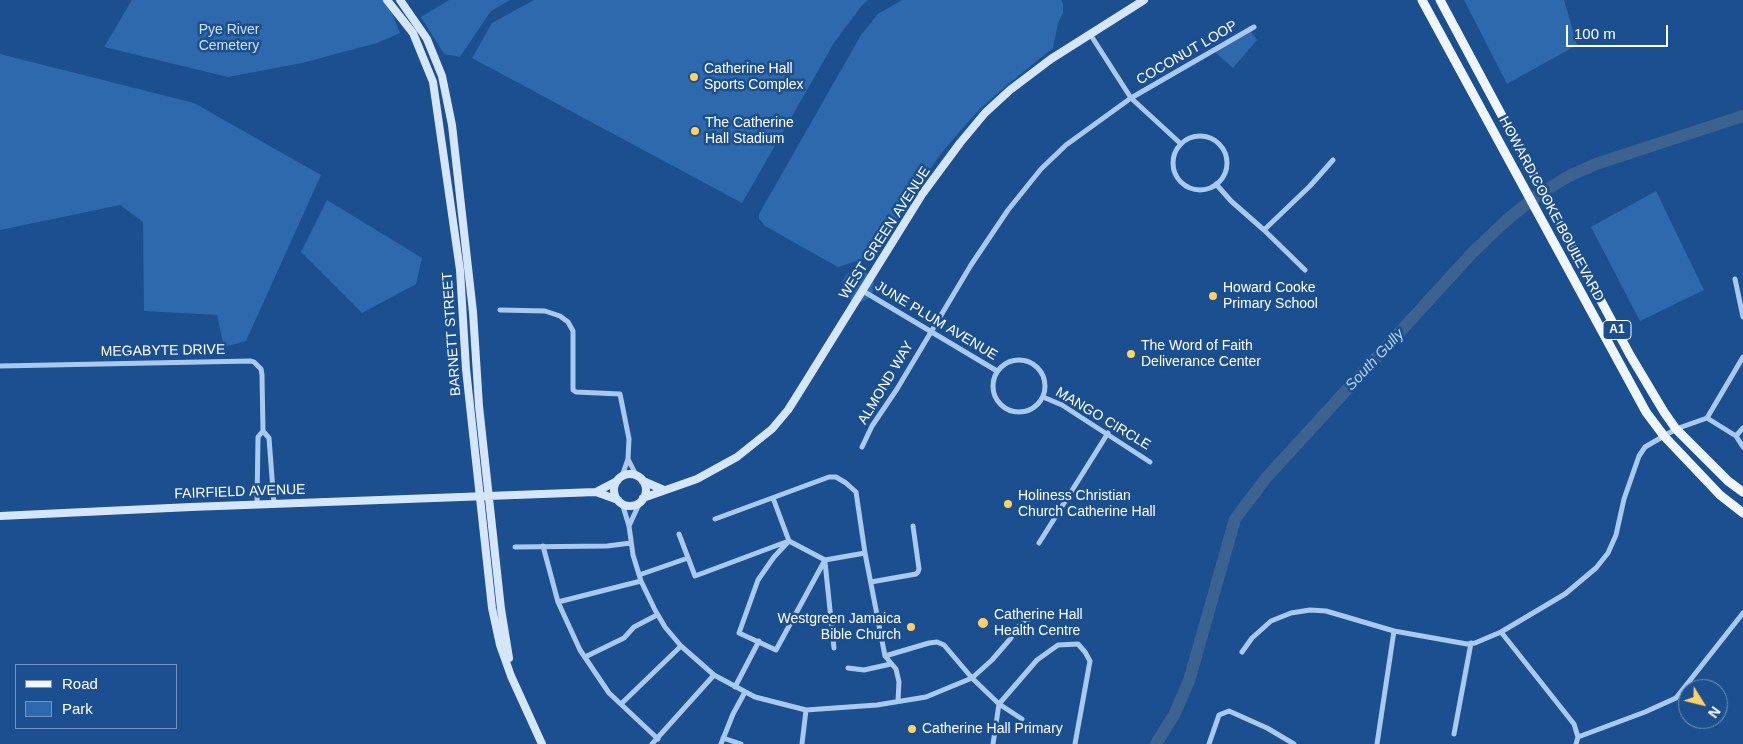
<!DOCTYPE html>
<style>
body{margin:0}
#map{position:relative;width:1743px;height:744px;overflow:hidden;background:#1b4f8f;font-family:Helvetica,sans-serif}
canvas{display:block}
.legend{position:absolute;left:15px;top:664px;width:162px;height:65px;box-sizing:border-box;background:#1b4f8f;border:1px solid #7695bc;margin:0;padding:6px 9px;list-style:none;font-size:15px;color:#fff}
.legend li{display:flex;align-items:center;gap:10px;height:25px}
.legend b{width:25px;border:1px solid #7695bc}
.north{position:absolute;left:1678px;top:679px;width:50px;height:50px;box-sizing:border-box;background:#1b4f8f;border:1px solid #7695bc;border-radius:50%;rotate:126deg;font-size:14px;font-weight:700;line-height:20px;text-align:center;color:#fff}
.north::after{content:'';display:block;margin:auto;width:18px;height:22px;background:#ffd166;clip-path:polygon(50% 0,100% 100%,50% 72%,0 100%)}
.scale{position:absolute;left:1566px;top:25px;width:102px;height:22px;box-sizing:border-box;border:2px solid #fff;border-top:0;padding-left:6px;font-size:15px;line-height:18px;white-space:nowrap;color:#fff;-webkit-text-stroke:4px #1b4f8f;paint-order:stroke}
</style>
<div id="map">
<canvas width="1743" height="744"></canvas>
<ul class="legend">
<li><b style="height:6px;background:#f0f6ff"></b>Road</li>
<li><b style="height:14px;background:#2e69ad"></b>Park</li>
</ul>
<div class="north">N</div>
<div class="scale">100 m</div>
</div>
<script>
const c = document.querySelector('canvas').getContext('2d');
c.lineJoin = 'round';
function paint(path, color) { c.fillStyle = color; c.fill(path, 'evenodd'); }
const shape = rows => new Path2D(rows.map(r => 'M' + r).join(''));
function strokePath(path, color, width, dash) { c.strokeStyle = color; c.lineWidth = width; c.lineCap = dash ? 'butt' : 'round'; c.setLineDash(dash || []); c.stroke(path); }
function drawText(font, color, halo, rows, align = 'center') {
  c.font = font + ' Helvetica,sans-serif'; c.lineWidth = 5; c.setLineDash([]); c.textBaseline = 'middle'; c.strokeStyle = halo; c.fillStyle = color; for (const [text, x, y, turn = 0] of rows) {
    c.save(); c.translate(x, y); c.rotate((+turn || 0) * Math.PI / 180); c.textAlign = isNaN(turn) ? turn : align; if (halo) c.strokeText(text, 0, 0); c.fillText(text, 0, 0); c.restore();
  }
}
paint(shape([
 [132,0,387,0,400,33,377,43,302,63,228,77,104,47],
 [449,0,510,0,491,11,460,57,444,54,421,17],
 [534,0,868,0,862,5,834,43,742,203,472,58,492,23],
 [902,0,1061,0,1063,4,1063,13,1058,23,1053,48,1007,85,979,110,960,131,939,156,912,196,875,258,863,259,838,267,765,226,759,219,759,214,861,35,878,14],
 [1464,0,1564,0,1577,45,1507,84],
 [1251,32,1257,40,1233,68,1215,52],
 [0,54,194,103,321,175,246,341,224,347,217,315,144,311,143,222,120,205,0,230],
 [1656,191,1704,290,1640,321,1591,227],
 [327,200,422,258,416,284,362,313,301,252],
 '842 286a16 16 0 1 1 32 0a16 16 0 1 1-32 0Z'
]), '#2e69ad');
strokePath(shape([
 [1156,744,1174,715,1189,681,1235,519,1266,478,1474,251,1509,218,1538,195,1569,176,1596,164,1743,116]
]), '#3c6290', 12);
strokePath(shape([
 [1090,34,1131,98,1181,144],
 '1173 163a27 27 0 1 1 54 0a27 27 0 1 1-54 0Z',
 [1216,184,1231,201,1264,230,1305,270],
 [1264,230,1310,186,1333,160],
 [1735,279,1743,317],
 [863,291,997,371],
 [500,310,545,311,560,316,568,322,573,331,573,390,576,392,620,394,629,439,628,459,622,476],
 '993 386a26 26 0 1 1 52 0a26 26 0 1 1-52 0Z',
 [0,366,251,361,254,362,261,369,262,375,263,431,258,437,257,504],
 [1043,397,1062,405,1150,462],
 [1707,418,1736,436,1743,447],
 [263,431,269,438,274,504],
 [1736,436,1743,428],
 [862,447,872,426,897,389,971,265,1008,210,1041,169,1066,145,1131,98,1254,27],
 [628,459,636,475],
 [773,498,789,541,825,560,865,553],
 [622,503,629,526,633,555,641,581,655,610,665,627,681,646,714,675,755,697,806,710,877,705,926,697,972,678,992,660,1011,638,1016,628,1037,614],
 [715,519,829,477,836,477,846,483,856,492,865,553,885,656,896,669,899,682,898,701],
 [629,526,640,502],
 [679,534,695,576,786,542],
 [789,541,774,557,758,580,739,633,776,650,825,560],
 [1039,543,1108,433],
 [543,546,558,602,580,650,609,693,658,739],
 [515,547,607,546,631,543],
 [825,562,834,648],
 [639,575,688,558],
 [871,582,916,574,918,572,919,569,913,526],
 [558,602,641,581],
 [1501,632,1574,724,1578,737,1576,744],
 [1242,652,1252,638,1271,621,1291,613,1310,610,1326,611,1394,631,1467,644,1475,643,1501,632,1565,594,1596,568,1608,553,1616,535,1624,499,1639,456,1645,447,1676,429,1707,418,1743,357],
 [885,656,929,643,937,642,944,645,972,678,999,704,1037,660,1058,645,1078,644,1085,652,1090,661,1075,744],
 [585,657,624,638,634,627,657,615],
 [848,668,864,670,891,664],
 [735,687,759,641],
 [621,704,681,646],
 [1454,734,1471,643],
 [1578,737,1645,712,1676,698,1743,613],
 [723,738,741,744],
 [652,744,714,675],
 [721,744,733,714,745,692],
 [802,744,806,710],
 [993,744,999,704,1022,719],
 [1209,744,1219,715,1229,711,1267,728,1294,744],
 [1377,744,1394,631]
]), '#a9c9ee', 5);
strokePath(shape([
 [387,0,413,33,433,82,460,270,466,369,492,608,500,645,511,676,542,744],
 [400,0,427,39,442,76,452,125,473,312,479,406,501,609,509,658],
 '614 490a16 16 0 1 1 32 0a16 16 0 1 1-32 0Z',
 [643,481,664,490],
 [596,492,617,481],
 [643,498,697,479,737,457,772,429,788,410,800,391,923,193,960,143,985,113,1010,90,1051,59,1144,0],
 [0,516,191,507,596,492,618,500]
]), '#d6e6fa', 8);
strokePath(shape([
 [1422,0,1646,412,1664,436,1720,495,1743,513],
 [1440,0,1630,355,1664,412,1676,429,1728,481,1743,492]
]), '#f0f6ff', 9);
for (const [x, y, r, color] of [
 [694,77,5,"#ffd166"],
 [695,131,5,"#ffd166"],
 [1213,296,5,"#ffd166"],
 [1131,354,5,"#ffd166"],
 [1008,504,5,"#ffd166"],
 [983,623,6,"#ffd166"],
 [911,627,5,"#ffd166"],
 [912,729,5,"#ffd166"]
]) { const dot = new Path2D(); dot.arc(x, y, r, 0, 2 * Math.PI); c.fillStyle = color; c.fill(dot); strokePath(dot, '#1b4f8f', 2); }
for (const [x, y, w] of [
 [1617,330,28]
]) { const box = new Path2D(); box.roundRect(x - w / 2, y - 9.5, w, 19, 4); c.fillStyle = '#1b4f8f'; c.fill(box); strokePath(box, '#fff', 1); }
drawText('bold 12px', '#fff', null, [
 ["A1",1617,330]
]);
drawText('14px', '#cfe3fa', '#1b4f8f', [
 ["Pye River",229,30],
 ["Cemetery",229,46]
]);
drawText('14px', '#fff', '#1b4f8f', [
 ["COCONUT LOOP",1187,53,-30],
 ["HOWARD COOKE BOULEVARD",1551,209,62],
 ["WEST GREEN AVENUE",885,233,-57],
 ["JUNE PLUM AVENUE",936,321,31],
 ["BARNETT STREET",452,334,-94],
 ["MEGABYTE DRIVE",163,351,-1],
 ["ALMOND WAY",886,383,-59],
 ["MANGO CIRCLE",1103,419,31],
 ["FAIRFIELD AVENUE",240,492,-2]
]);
drawText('14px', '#fff', '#1b4f8f', [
 ["Catherine Hall",704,69],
 ["Sports Complex",704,85],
 ["The Catherine",705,123],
 ["Hall Stadium",705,139],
 ["Howard Cooke",1223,288],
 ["Primary School",1223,304],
 ["The Word of Faith",1141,346],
 ["Deliverance Center",1141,362],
 ["Holiness Christian",1018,496],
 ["Church Catherine Hall",1018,512],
 ["Catherine Hall",994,615],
 ["Health Centre",994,631],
 ["Westgreen Jamaica",901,619,"right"],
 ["Bible Church",901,635,"right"],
 ["Catherine Hall Primary",922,729]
], 'left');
drawText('italic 15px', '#b5d3f5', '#1b4f8f', [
 ["South Gully",1375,360,-47]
]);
</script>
